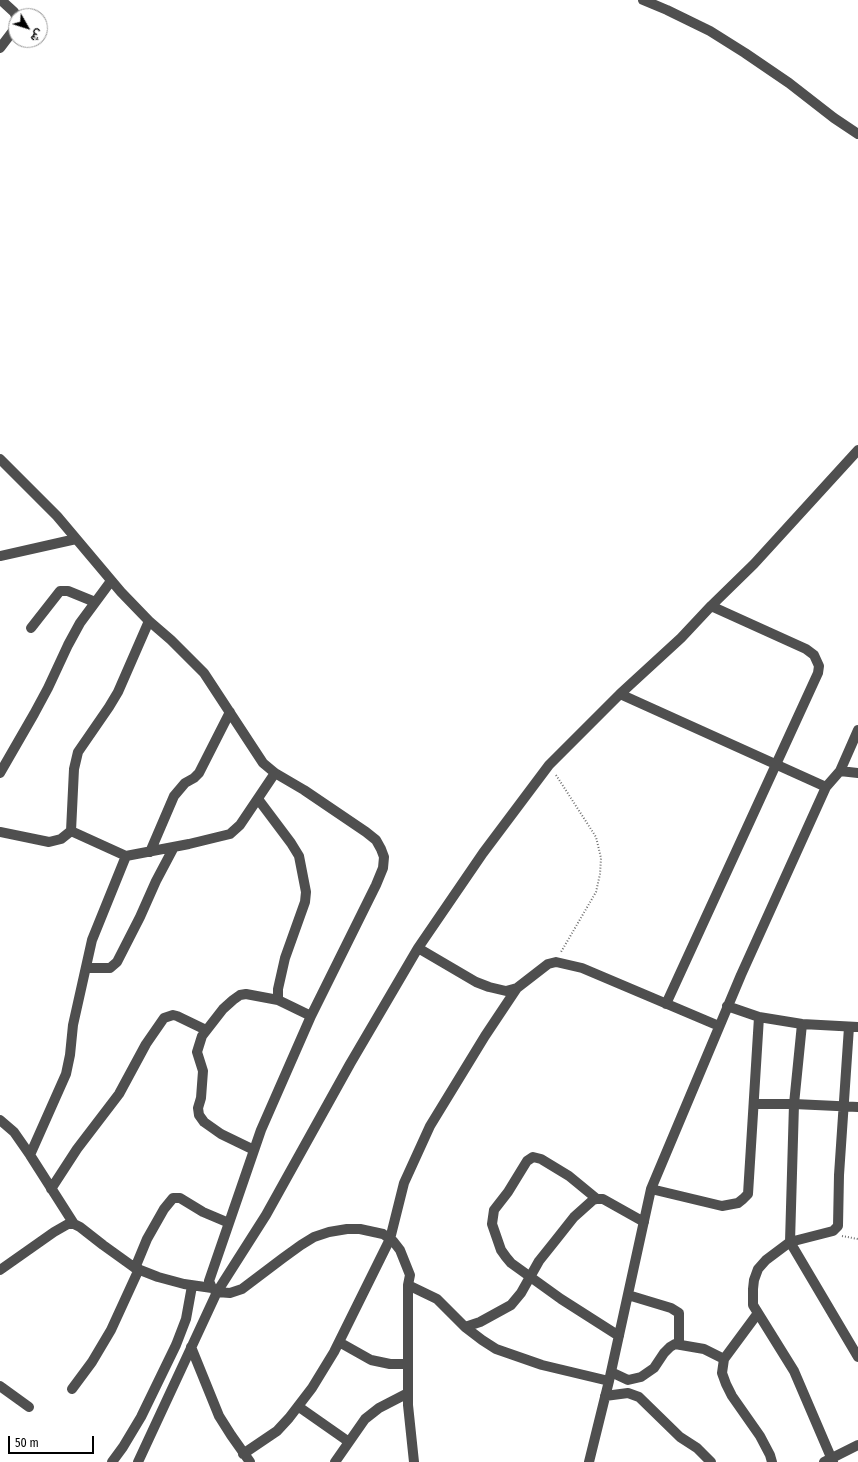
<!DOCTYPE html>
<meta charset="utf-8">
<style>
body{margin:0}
#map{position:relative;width:858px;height:1462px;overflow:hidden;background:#fff;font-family:"Fira Sans Condensed",Vazirmatn,sans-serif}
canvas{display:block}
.north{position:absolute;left:8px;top:8px;width:40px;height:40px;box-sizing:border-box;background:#fff;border:1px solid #999;border-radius:50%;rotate:129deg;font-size:11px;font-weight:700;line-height:16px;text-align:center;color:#000}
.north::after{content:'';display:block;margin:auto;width:14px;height:18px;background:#000;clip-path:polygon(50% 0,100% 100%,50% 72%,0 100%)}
.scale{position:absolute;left:8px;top:1436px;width:86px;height:18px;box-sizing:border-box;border:2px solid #000;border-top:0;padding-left:5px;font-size:12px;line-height:14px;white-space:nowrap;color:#000;-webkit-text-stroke:3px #fff;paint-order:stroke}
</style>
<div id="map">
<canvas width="858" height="1462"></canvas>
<div class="north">ش</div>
<div class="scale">50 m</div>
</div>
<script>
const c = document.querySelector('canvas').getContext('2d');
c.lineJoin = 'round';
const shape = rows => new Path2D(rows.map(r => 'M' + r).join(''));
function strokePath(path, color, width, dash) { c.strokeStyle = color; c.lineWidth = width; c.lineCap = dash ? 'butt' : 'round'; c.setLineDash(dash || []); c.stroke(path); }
strokePath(shape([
 [556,775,596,837,601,858,600,874,596,892,561,952],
 [842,1236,858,1239]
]), '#717171', 2, [1, 2]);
strokePath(shape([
 [1,0,14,12,16,16],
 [643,0,667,10,710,31,745,53,789,83,834,118,858,134],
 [0,48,16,27],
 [0,459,57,516,121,592,149,621,171,640,204,673,263,763,275,773,304,790,366,832,376,840,381,849,384,857,383,868,376,885,311,1016,261,1130,209,1281,212,1288,217,1292,230,1293,242,1289,283,1258,301,1245,314,1237,329,1232,347,1229,360,1229,383,1234,393,1241,400,1250,410,1275,408,1285,408,1405,414,1462],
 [0,556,76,539],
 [31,628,60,591,68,591,95,602],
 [620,694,826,787],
 [840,771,858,773],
 [0,773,34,714,48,688,68,645,80,623,111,581],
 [258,799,291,843,299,856,306,892,305,902,285,958,278,989,278,1000],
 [71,831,74,769,78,752,109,707,118,692,149,621],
 [0,832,49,842,61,839,71,831,126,856,189,844,230,834,240,825,275,773],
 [150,852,174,796,185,783,194,778,199,773,230,712],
 [418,948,476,982,489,987,506,991,517,988,548,964,556,962,582,968,719,1026],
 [86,968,110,968,117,962,140,917,156,881,174,847],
 [666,1004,818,673,819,666,814,655,806,649,711,606],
 [727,1006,759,1017,802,1024,858,1027],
 [802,1024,794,1104,790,1242,833,1231,838,1226,839,1175,849,1027],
 [754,1104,794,1104,858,1107],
 [0,1120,14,1132,30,1155,74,1224],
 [254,1150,221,1134,204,1122,199,1115,198,1108,201,1098,203,1071,197,1052,202,1036,223,1009,233,1000,240,995,246,994,278,1000,311,1016],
 [30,1155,66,1074,70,1055,73,1025,92,940,126,856],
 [51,1189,77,1149,119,1094,146,1044,164,1018,173,1015,177,1016,206,1030],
 [651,1189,722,1206,738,1203,743,1199,748,1194,759,1017],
 [597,1199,569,1176,541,1159,533,1157,527,1161,508,1192,494,1210,492,1224,501,1250,506,1257,511,1263,561,1299,619,1336],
 [135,1268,147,1239,164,1209,173,1198,180,1198,203,1212,229,1223],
 [0,1270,54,1232,68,1224,74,1224,80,1227,103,1245,135,1268,158,1277,184,1284,212,1288],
 [408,1285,437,1299,465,1327,482,1340,496,1349,542,1365,609,1381],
 [628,1295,671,1308,679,1313,679,1344],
 [758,1313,724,1359,722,1373,726,1384,732,1396,760,1436,770,1455,772,1462],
 [465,1327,480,1322,511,1305,521,1293,539,1261,555,1241,574,1217,593,1200,597,1199,603,1199,644,1222],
 [339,1342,371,1360,390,1364,408,1364],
 [191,1347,219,1416,231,1435,250,1462],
 [611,1372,628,1380,641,1377,654,1368,664,1353,670,1347,675,1344,704,1349,724,1359],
 [0,1386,29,1407],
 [72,1389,92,1362,111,1330,139,1269],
 [605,1396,628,1393,639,1397,680,1437,697,1448,711,1462],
 [299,1407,349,1442],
 [243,1454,277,1431,289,1418,312,1388,334,1352,390,1239,404,1183,430,1126,485,1036,517,988],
 [112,1462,123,1447,141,1417,176,1345,186,1319,192,1286],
 [138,1462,217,1292,266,1215,350,1064,418,948,483,853,549,765,620,694,681,638,711,606,754,564,858,450],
 [335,1462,365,1419,379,1408,408,1393],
 [589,1462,609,1381,651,1189,741,975,826,787,840,771,858,730],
 [824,1462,858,1445],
 [833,1462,794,1371,753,1305,753,1289,754,1280,758,1269,766,1260,790,1242,858,1357]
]), '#4f4f4f', 10);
</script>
